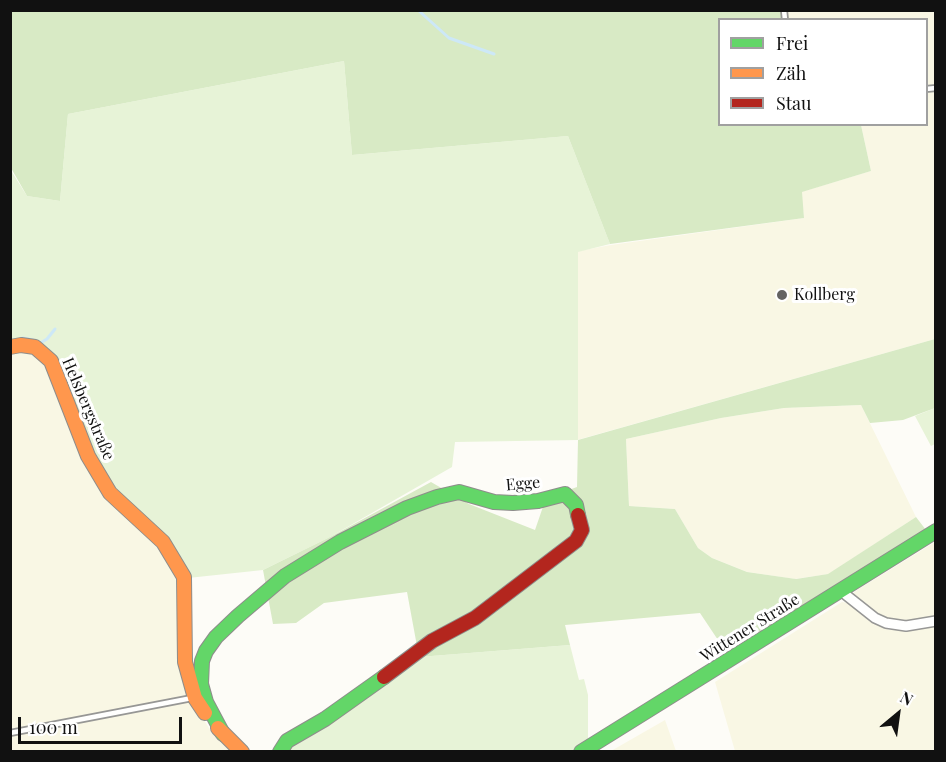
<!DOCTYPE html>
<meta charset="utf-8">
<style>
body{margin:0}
#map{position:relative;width:946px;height:762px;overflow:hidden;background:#fdfcf7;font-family:"Playfair Display",serif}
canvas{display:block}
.frame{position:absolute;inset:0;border:12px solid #111;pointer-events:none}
.legend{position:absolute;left:718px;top:18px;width:210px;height:108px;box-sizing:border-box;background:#fff;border:2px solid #a0a0a0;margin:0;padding:8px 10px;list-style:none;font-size:18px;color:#111}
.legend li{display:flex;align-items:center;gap:12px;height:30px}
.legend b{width:30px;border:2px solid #a0a0a0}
.north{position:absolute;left:868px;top:684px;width:60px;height:60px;-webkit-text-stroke:4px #fff;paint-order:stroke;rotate:29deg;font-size:16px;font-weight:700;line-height:24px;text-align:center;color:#111}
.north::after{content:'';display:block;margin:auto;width:21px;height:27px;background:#111;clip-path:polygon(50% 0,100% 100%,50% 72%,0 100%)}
.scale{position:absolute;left:18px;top:717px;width:164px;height:27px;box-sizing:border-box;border:3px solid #111;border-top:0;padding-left:8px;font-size:18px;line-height:21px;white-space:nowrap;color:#111;-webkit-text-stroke:4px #fff;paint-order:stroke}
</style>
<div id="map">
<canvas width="946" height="762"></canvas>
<div class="frame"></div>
<ul class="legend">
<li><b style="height:8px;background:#63d668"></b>Frei</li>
<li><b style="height:8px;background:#ff974d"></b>Zäh</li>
<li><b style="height:8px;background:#b3261e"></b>Stau</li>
</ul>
<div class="north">N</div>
<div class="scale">100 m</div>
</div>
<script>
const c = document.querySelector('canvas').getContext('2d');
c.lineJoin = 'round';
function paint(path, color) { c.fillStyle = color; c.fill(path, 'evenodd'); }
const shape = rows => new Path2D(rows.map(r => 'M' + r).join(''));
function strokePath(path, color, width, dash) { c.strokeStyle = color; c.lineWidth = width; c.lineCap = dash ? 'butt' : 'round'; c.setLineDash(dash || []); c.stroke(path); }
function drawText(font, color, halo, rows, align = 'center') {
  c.font = font + ' "Playfair Display",serif'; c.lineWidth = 6; c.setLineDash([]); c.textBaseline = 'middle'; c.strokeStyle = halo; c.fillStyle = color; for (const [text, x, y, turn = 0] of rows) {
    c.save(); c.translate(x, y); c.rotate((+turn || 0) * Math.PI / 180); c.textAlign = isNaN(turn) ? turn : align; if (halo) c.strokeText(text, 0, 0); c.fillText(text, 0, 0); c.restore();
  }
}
paint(shape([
 [786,11,935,11,935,85,927,86,926,20,787,19],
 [935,91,935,339,577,440,578,251,611,245,804,218,801,192,871,171,861,125,926,124,927,92],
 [10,350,35,351,49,364,163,549,178,579,189,697,211,731,236,751,11,751],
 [861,405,916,517,829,574,795,579,747,572,712,558,698,548,675,509,629,506,626,439,721,418,784,408],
 [935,542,935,619,914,623,887,621,875,614,854,596,854,592],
 [842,602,848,603,872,620,889,630,913,630,935,626,935,751,735,751,715,682],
 [665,720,676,751,611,751]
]), '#f9f7e4');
paint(shape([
 [344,61,352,155,568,136,610,244,578,252,578,440,455,442,452,467,330,537,263,570,188,578,115,493,92,455,54,360,11,344,10,169,27,196,60,201,68,114],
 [935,408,935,444,931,446,915,416],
 [570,645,579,680,584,679,588,695,588,741,571,751,285,752,288,745,419,657]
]), '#e7f3d7');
paint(shape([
 [10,11,781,11,782,19,720,20,720,124,861,125,871,171,802,192,804,218,610,244,568,136,352,155,344,61,68,114,60,201,27,196,11,168],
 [935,339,935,408,903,420,870,423,861,405,784,408,721,418,626,439,629,506,675,509,698,548,712,558,747,572,796,579,828,574,916,517,926,530,726,652,700,613,565,625,570,645,419,657,407,592,324,603,296,623,273,624,263,570,330,537,431,482,469,504,535,530,546,498,577,487,578,440]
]), '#d8eac5');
strokePath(shape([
 [418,10,449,38,494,54],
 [23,338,33,340],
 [42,342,47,339,55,329]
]), '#cde8f7', 3);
const lane = shape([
 [784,10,785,20],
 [926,89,936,88],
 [10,733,192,698]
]);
const street = shape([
 [843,590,846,595,875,618,886,623,906,626,936,621]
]);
const fast = shape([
 [223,734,206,702,201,684,202,661,206,651,216,637,238,616,285,576,340,542,407,508,437,497,459,492,494,502,513,503,538,501,565,494,576,505,578,515],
 [280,752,287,741,325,719,384,677],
 [581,752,936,531]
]);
const slow = shape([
 [10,347,21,345,35,347,51,361,88,456,110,493,163,542,184,577,185,662,195,698,205,713],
 [218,728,242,752]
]);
const jam = shape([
 [384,677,432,641,475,618,576,541,582,530,578,515]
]);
strokePath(lane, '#979795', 8);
strokePath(street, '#979795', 12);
strokePath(fast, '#8e8d8b', 16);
strokePath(slow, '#8e8d8b', 16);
strokePath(jam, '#8e8d8b', 16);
strokePath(lane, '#fffffe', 4.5);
strokePath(street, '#fffffe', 9);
strokePath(fast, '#63d668', 14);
strokePath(slow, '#ff974d', 14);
strokePath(jam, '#b3261e', 14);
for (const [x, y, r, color] of [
 [782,295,6,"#646362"]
]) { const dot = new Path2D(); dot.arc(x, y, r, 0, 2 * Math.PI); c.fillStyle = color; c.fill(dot); strokePath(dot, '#fff', 2); }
drawText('16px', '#111', '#fff', [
 ["Kollberg",794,295]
], 'left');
drawText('16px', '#111', '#fff', [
 ["Helsbergstraße",88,409,67],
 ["Egge",523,484,-5],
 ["Wittener Straße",750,628,-32]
]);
</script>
